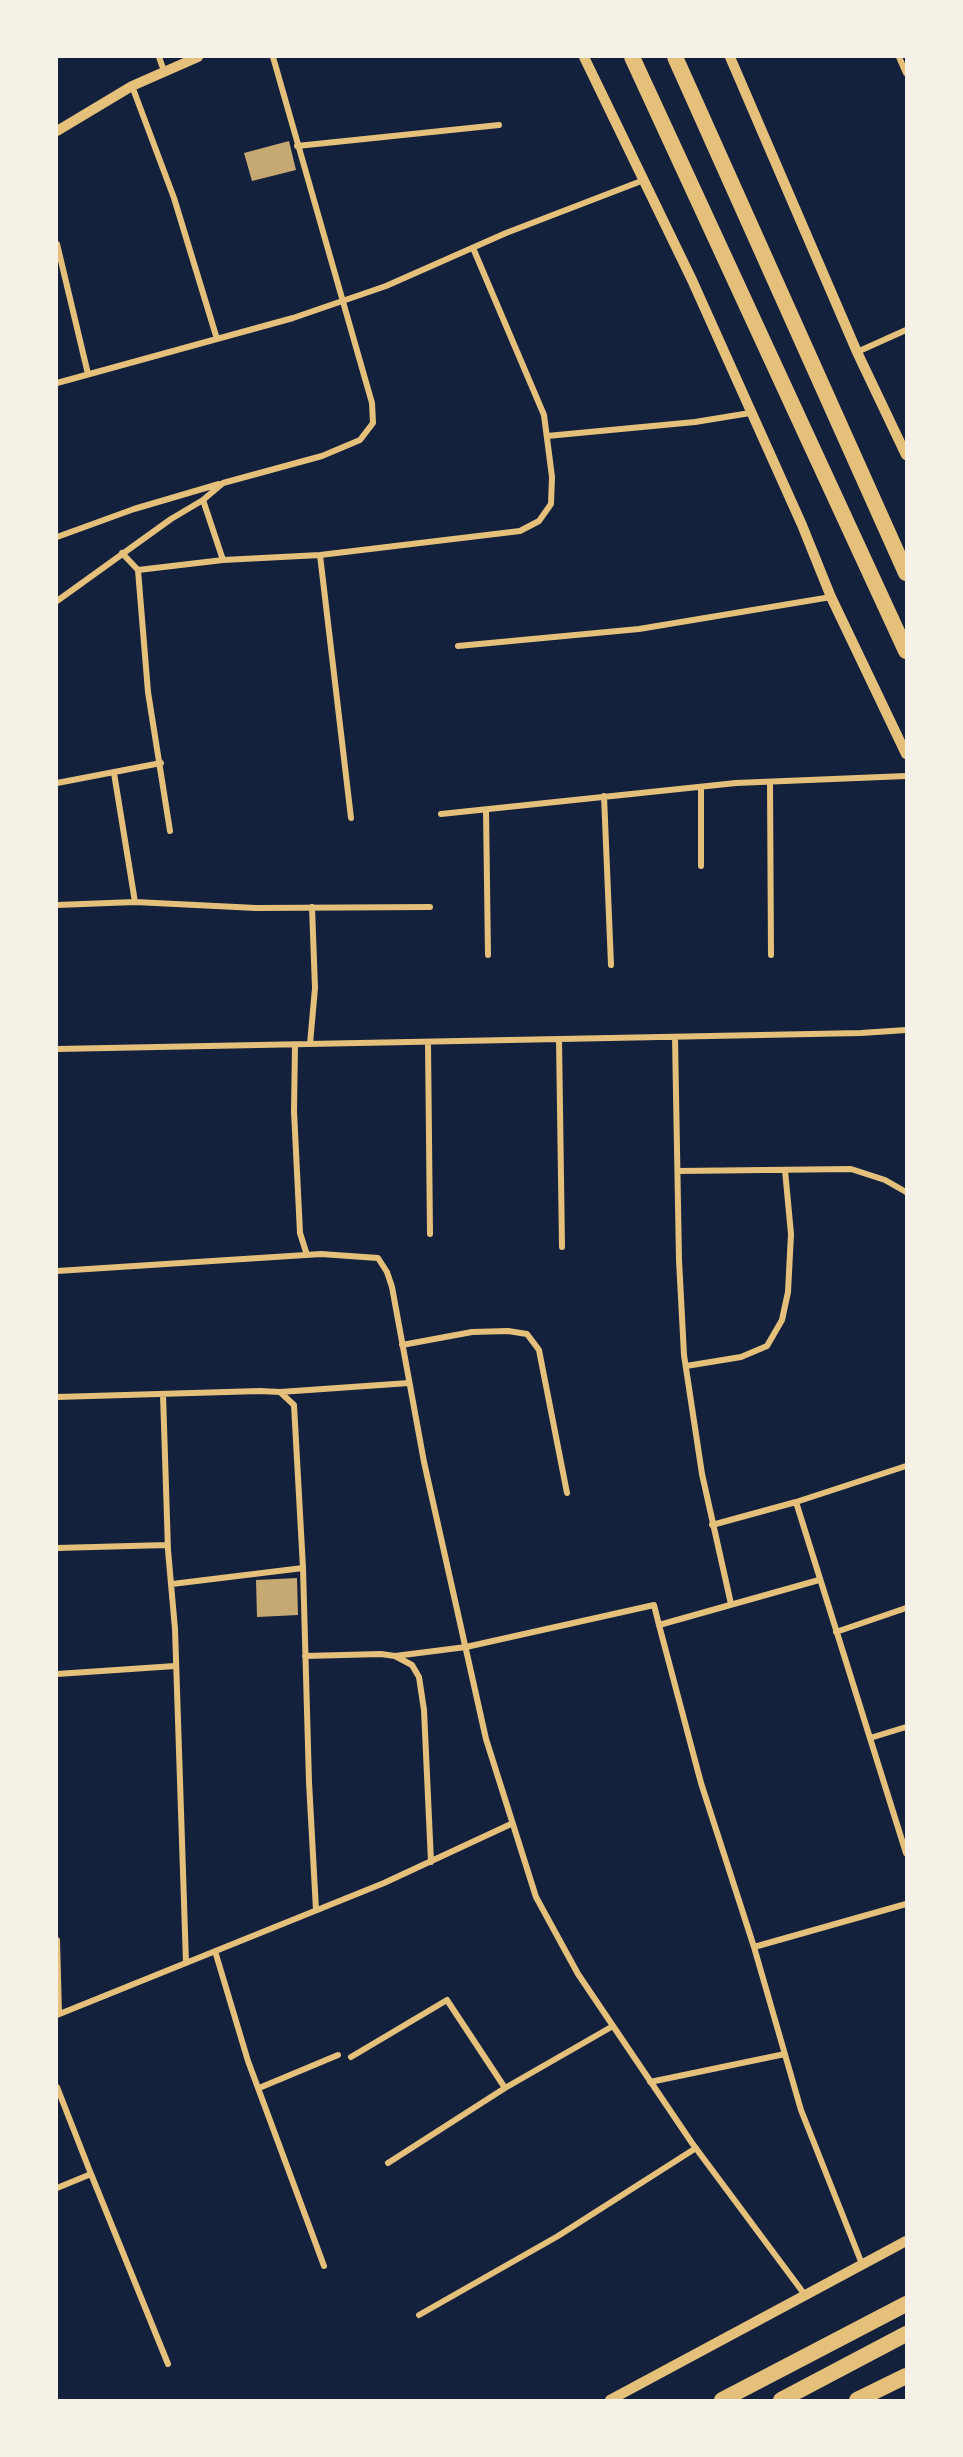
<!DOCTYPE html>
<style>
body{margin:0}
#map{position:relative;width:963px;height:2457px;overflow:hidden;background:#14213d;font-family:"Golos Text",sans-serif}
canvas{display:block}
.frame{position:absolute;inset:0;border:58px solid #f6f1e7;pointer-events:none}
</style>
<div id="map">
<canvas width="963" height="2457"></canvas>
<div class="frame"></div>
</div>
<script>
const c = document.querySelector('canvas').getContext('2d');
c.lineJoin = 'round';
function paint(path, color) { c.fillStyle = color; c.fill(path, 'evenodd'); }
const shape = rows => new Path2D(rows.map(r => 'M' + r).join(''));
function strokePath(path, color, width, dash) { c.strokeStyle = color; c.lineWidth = width; c.lineCap = dash ? 'butt' : 'round'; c.setLineDash(dash || []); c.stroke(path); }
paint(shape([
 [289,141,296,170,252,181,244,153],
 [297,1578,298,1615,257,1617,256,1580]
]), '#c6a872');
strokePath(shape([
 [159,57,164,71],
 [899,57,906,73],
 [132,86,174,198,217,339],
 [297,146,499,125],
 [57,244,88,374],
 [857,352,906,330],
 [57,383,293,318,386,286,506,233,644,180],
 [547,436,695,422,750,413],
 [203,500,223,560],
 [57,537,134,509,219,484],
 [122,553,138,570,148,692,170,831],
 [320,555,351,818],
 [138,570,223,560,320,555,520,531,539,521,551,504,552,477,544,415,473,248],
 [57,601,171,519,203,500,223,483,322,456,360,440,373,423,372,403,273,57],
 [458,646,639,629,831,597],
 [114,773,135,902],
 [770,782,771,955],
 [57,783,161,763],
 [604,796,611,965],
 [486,810,488,955],
 [441,814,736,783,906,776],
 [701,866,701,787],
 [57,905,135,902,256,908,430,907],
 [675,1037,679,1260,684,1355,702,1474,731,1604],
 [559,1039,562,1247],
 [428,1042,430,1234],
 [310,1044,315,988,312,907],
 [295,1045,294,1111,300,1233,307,1255],
 [57,1049,861,1033,906,1030],
 [678,1171,851,1169,885,1180,906,1192],
 [57,1271,321,1254,378,1258,387,1272,392,1287,424,1462,486,1739,536,1897,578,1974,692,2143,805,2295],
 [402,1345,472,1332,508,1331,527,1334,539,1350,567,1493],
 [686,1366,741,1357,767,1346,782,1320,788,1292,791,1234,785,1170],
 [280,1392,409,1383],
 [163,1394,168,1550,175,1629,186,1963],
 [57,1397,260,1391,280,1392,294,1405,303,1568,309,1782,316,1910],
 [796,1502,906,1853],
 [712,1525,796,1502,906,1466],
 [57,1548,167,1545],
 [172,1584,303,1568],
 [659,1625,701,1783,754,1947,801,2110,862,2264],
 [836,1632,906,1608],
 [305,1656,381,1654,395,1656,412,1665,419,1677,424,1710,431,1862],
 [395,1656,466,1647,654,1605,659,1625,819,1580],
 [57,1674,175,1666],
 [870,1738,906,1727],
 [57,1940,59,2014],
 [754,1947,906,1904],
 [215,1951,248,2061,324,2266],
 [57,2015,384,1883,511,1824],
 [351,2057,447,2000,505,2088,613,2026],
 [650,2082,785,2054],
 [57,2087,91,2174],
 [259,2088,338,2055],
 [388,2163,505,2088],
 [57,2188,91,2174,168,2364],
 [419,2315,558,2236,696,2148]
]), '#e5c07b', 6);
strokePath(shape([
 [584,57,692,280,802,525,831,597,906,754],
 [730,57,857,352,906,455],
 [57,131,132,86,198,57],
 [610,2400,906,2241]
]), '#e5c07b', 10);
strokePath(shape([
 [632,57,906,651],
 [675,57,906,573],
 [722,2400,906,2304],
 [781,2400,906,2334],
 [857,2400,906,2376]
]), '#e5c07b', 16);
</script>
